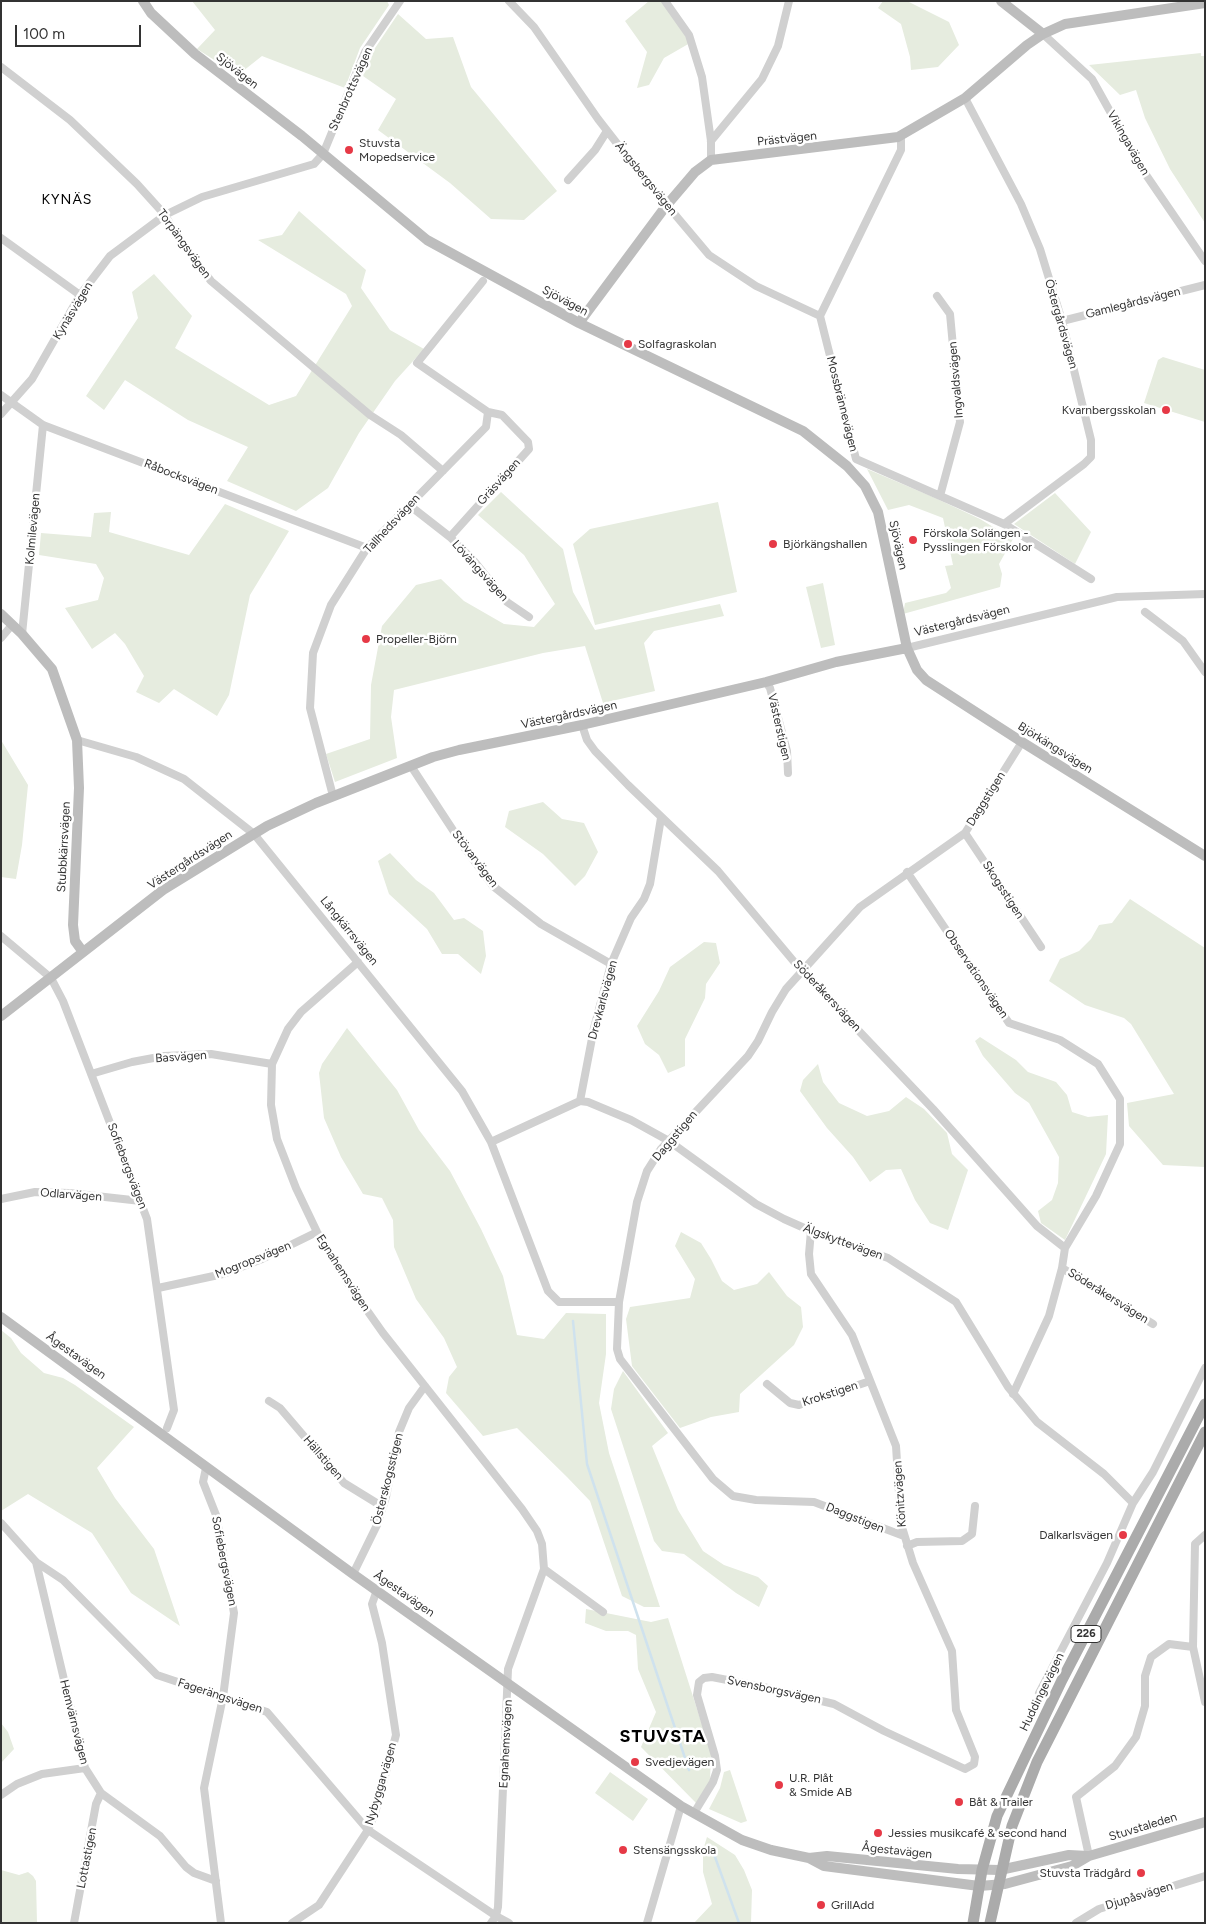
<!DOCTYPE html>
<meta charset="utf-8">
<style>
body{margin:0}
#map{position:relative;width:1206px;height:1924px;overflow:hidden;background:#fff;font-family:Figtree,sans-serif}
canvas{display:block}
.frame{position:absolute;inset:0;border:2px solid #333;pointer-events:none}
.scale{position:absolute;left:15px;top:25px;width:126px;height:22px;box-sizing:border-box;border:2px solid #333;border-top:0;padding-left:6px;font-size:15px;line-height:18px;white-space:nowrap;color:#333;-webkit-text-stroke:4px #fff;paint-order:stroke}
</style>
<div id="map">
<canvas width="1206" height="1924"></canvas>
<div class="frame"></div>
<div class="scale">100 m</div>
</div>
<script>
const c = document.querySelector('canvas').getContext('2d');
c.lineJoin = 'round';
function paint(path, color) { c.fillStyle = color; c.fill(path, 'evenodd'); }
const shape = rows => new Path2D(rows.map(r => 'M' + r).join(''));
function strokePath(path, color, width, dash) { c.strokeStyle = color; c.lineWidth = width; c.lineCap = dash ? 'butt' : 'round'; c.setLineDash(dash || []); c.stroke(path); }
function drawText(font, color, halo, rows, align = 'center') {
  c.font = font + ' Figtree,sans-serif'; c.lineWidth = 5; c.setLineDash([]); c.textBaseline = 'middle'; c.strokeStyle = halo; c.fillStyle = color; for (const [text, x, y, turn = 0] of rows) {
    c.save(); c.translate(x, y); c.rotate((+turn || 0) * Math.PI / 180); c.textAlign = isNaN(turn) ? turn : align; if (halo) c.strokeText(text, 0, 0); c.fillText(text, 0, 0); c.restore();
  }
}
paint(shape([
 [192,1,387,1,389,5,360,48,345,88,262,56,238,75,197,49,215,30],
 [649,1,662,1,678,22,690,43,664,58,649,85,637,88,647,52,625,21],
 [883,1,907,1,949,22,959,45,938,67,911,70,910,57,901,24,878,8],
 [398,14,426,39,453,37,471,87,557,191,524,220,491,219,450,183,378,130,396,99,363,76,371,54],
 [1201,53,1201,56,1205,56,1205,223,1170,169,1145,118,1136,90,1120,95,1089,65],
 [299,211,366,270,361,288,390,330,424,349,395,381,359,433,328,488,296,511,227,481,248,447,188,420,125,380,104,410,86,396,138,318,132,292,154,274,192,316,175,348,269,405,296,396,352,306,346,294,258,240,282,235],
 [1163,357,1205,370,1205,422,1144,403,1158,360],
 [867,469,933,497,980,519,1013,539,999,564,1002,574,1000,587,903,614,905,603,946,593,951,588,945,566,953,565,943,518,909,505,888,510],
 [501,492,563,549,573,592,595,630,720,604,724,616,654,631,644,643,655,691,603,703,585,646,543,653,394,690,391,717,397,758,335,782,326,754,370,739,371,685,382,626,416,585,441,579,464,601,504,624,534,627,555,604,524,555,478,515],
 [1055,493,1091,532,1075,564,1014,524],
 [718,502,737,592,595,625,573,544,590,529],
 [225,504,289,531,250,595,229,695,217,716,174,689,159,703,136,692,144,676,125,644,115,633,92,649,65,608,98,600,104,578,96,564,39,555,41,533,91,537,94,513,111,512,109,532,189,555],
 [823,583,835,645,821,648,806,587],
 [1,740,28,785,22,845,16,879,1,877],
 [543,802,562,819,584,823,598,852,585,876,575,886,543,854,505,827,509,811],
 [390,853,416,880,434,893,454,920,464,918,483,931,486,956,481,974,458,954,442,954,427,929,389,894,378,861],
 [1130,899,1205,948,1205,1167,1163,1165,1129,1126,1127,1103,1174,1094,1131,1024,1124,1018,1085,1005,1049,981,1060,959,1079,951,1091,939,1099,925,1112,923],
 [704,942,716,943,720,963,706,984,705,998,685,1039,685,1066,668,1073,659,1055,645,1044,637,1026,659,991,670,967],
 [347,1028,397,1090,419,1130,450,1171,481,1229,503,1276,517,1335,544,1339,566,1313,606,1314,606,1354,599,1403,609,1453,660,1607,644,1607,622,1596,590,1501,567,1477,517,1428,483,1436,446,1393,449,1377,457,1367,444,1338,416,1299,394,1247,393,1220,382,1198,363,1194,341,1157,324,1118,319,1073,322,1064],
 [980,1037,1016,1060,1028,1072,1056,1082,1067,1095,1072,1112,1088,1117,1108,1115,1106,1154,1065,1240,1041,1223,1038,1211,1052,1200,1058,1183,1059,1157,1029,1103,1015,1093,983,1056,975,1041],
 [818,1064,823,1082,839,1103,867,1116,889,1111,906,1097,924,1109,947,1133,952,1154,968,1170,948,1230,930,1223,915,1200,901,1169,886,1170,870,1182,853,1157,827,1128,800,1091,803,1080],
 [681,1232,701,1243,711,1259,722,1281,734,1290,757,1284,769,1272,787,1296,801,1307,803,1327,794,1345,740,1394,739,1412,711,1417,680,1428,632,1366,626,1319,630,1307,690,1298,695,1279,675,1246],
 [1,1330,11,1338,21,1353,44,1373,63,1378,75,1385,134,1427,97,1468,115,1498,154,1549,180,1626,131,1593,92,1533,28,1494,1,1511],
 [623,1371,668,1433,652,1446,678,1510,703,1551,724,1565,758,1577,768,1586,759,1607,736,1593,684,1554,662,1551,654,1541,611,1409,614,1389],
 [586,1609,651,1622,668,1618,711,1753,710,1781,696,1803,641,1747,656,1712,638,1669,636,1635,628,1631,606,1631,585,1623],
 [1,1723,8,1732,14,1749,1,1763],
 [730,1770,747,1821,741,1823,709,1809,720,1788,724,1772],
 [610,1772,648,1799,633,1821,595,1793],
 [707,1837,735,1855,744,1870,752,1890,751,1923,694,1923,712,1904,703,1872,703,1850],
 [1,1870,19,1875,28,1872,33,1876,36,1881,37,1923,1,1923]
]), '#e6ecdf');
strokePath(shape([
 [573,1321,587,1464,689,1770],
 [711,1846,739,1923]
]), '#cfe2ee', 2.5);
strokePath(shape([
 [509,1,534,27,598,119,640,173,709,255,756,286,820,316],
 [665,1,689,35,702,77,711,141,711,160],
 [1043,34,1092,79,1142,169,1205,261],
 [1,67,70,120,137,184,165,215,179,239,211,281,370,415,401,435,443,471],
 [965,98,1021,204,1040,249,1062,321,1091,440,1091,457,1084,464,1004,524],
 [901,135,901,150,820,316,856,459,1004,524,1091,579],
 [711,141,762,79,778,46,789,1],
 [568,180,595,150,607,131],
 [1,238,80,295],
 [937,296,950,314,960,422,940,496],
 [1062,321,1205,285],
 [1,395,43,425,367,548],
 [1,414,32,379,80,295,110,256,165,215,202,197,314,164,323,154,365,52,400,1],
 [409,505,450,537,474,561,507,602,529,617],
 [450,537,529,449,528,442,502,415,488,412,417,363,483,281],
 [1145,612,1183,641,1205,672],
 [22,634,43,425],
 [1,638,12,625],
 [907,648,1117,597,1205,594],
 [766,682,770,688,787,751,788,773],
 [582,725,587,740,595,751,628,785,718,871,801,970,933,1109,1037,1226,1065,1248,1062,1268,1049,1316,1013,1394],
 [77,740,136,757,184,779,254,834,462,1091,491,1142,548,1291,559,1302,619,1302],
 [411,766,464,847,493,886,541,924,611,964],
 [333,796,310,708,313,653,331,605,367,548,486,427,488,412],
 [965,833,1041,947],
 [907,872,1009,1023,1060,1040,1098,1064,1120,1099,1120,1144,1096,1196,1065,1248],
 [1,936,51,978,63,1001,147,1219,174,1410,167,1428],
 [358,962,301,1012,288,1029,272,1064,271,1105,277,1139,296,1188,317,1232,347,1282,383,1333,522,1509,537,1531,542,1544,544,1569,508,1669,498,1907,496,1916,491,1923],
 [91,1074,132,1062,164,1056,211,1054,272,1064],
 [580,1101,594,1028,611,964,631,918,644,899,650,884,661,818],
 [491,1142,580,1101,588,1102,631,1120,669,1141,756,1204,784,1219,811,1231,888,1258,956,1302,1008,1387,1037,1422,1104,1474,1133,1503],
 [1,1199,35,1192,69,1193,141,1201],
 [1062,1268,1153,1324],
 [158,1288,223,1274,262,1259,317,1232],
 [767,1384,790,1403,799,1405,870,1381],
 [269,1401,280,1408,344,1483,383,1507],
 [206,1468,203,1482,216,1515,234,1613,223,1697,204,1788,221,1923],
 [1,1523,36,1562,63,1580,157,1675,267,1712,368,1830,496,1916,509,1923],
 [1205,1535,1195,1544,1193,1647,1205,1702],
 [904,1536,814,1502,756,1500,733,1496,713,1479,620,1359,617,1349,619,1302,637,1202,647,1171,661,1149,748,1056,758,1041,772,1012,786,989,860,907,965,833,1022,742],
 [907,1546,917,1542,962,1541,972,1534,975,1506],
 [36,1562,85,1768,101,1793,160,1836,186,1867,194,1873,216,1881],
 [544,1569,603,1612],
 [353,1574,377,1525,386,1497,399,1432,409,1408,425,1386],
 [1039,1693,1107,1563,1133,1503,1153,1472,1205,1368],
 [1,1795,17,1784,42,1774,85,1768],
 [694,1813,713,1782,717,1770,715,1756,697,1695,699,1682,704,1678,712,1677,763,1687,834,1704,884,1731,965,1769,974,1764,975,1757,956,1710,952,1651,913,1563,901,1524,896,1446,852,1335,811,1274,809,1254,811,1231],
 [1089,1856,1076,1797,1115,1766,1136,1737,1145,1706,1145,1676,1151,1657,1169,1644,1193,1647],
 [74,1923,96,1804,101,1793],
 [292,1923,319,1905,368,1830,375,1813,396,1735,382,1643,372,1604,377,1590],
 [647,1923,681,1806],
 [1076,1923,1099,1909,1205,1876]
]), '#d0d0d0', 8);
strokePath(shape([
 [143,1,151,13,195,54,302,136,427,240,579,323,803,431,847,466,865,486,878,512,907,648,917,670,926,680,1022,742,1205,856],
 [1001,1,1043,34,1065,24,1205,3],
 [579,323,666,206,695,172,711,160,898,137,965,98,1027,45,1043,34],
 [1,614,22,634,52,669,77,740,79,788,73,925,75,941,83,952],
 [1,1016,163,890,267,826,316,803,433,757,459,750,582,725,766,682,836,662,907,648],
 [1,1317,353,1574,681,1806,742,1840,771,1850,809,1858,824,1866,979,1886,1005,1884,1072,1866,1089,1856,1205,1822],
 [809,1858,827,1856,958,1869,1000,1870,1069,1855,1088,1856]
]), '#bdbdbd', 10);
strokePath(shape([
 [973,1923,982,1870,997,1816,1062,1680,1205,1404],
 [990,1923,1012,1826,1037,1762,1205,1432]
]), '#ababab', 11);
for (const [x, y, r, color] of [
 [349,150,5,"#e63946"],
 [628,344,5,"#e63946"],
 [1166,410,5,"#e63946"],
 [913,540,5,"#e63946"],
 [773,544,5,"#e63946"],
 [366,639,5,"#e63946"],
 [1123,1535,5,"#e63946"],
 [635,1762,5,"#e63946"],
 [779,1785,5,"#e63946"],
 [959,1802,5,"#e63946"],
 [878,1833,5,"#e63946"],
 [623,1850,5,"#e63946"],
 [1141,1873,5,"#e63946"],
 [821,1905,5,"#e63946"]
]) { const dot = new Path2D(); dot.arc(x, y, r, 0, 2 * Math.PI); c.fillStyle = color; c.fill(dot); strokePath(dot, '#fff', 2); }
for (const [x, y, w] of [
 [1086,1634,30]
]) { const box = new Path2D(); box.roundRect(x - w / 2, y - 8.5, w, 17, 4); c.fillStyle = '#fff'; c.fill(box); strokePath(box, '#333', 1); }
drawText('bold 11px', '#333', null, [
 ["226",1086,1634]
]);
drawText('12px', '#333', '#fff', [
 ["Sjövägen",237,71,38],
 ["Stenbrottsvägen",351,89,-66],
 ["Prästvägen",787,139,-6],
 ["Vikingavägen",1128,143,60],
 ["Ängsbergsvägen",646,179,51],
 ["Torpängsvägen",184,244,54],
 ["Sjövägen",565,301,28],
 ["Gamlegårdsvägen",1133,303,-14],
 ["Kynäsvägen",73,311,-59],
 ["Östergårdsvägen",1061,324,74],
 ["Ingvaldsvägen",956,380,-95],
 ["Mossbrännevägen",842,404,76],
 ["Råbocksvägen",181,477,21],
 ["Gräsvägen",499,482,-48],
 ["Tallhedsvägen",392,524,-47],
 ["Kolmilevägen",33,529,-85],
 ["Sjövägen",898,545,78],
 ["Lövängsvägen",480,571,48],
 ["Västergårdsvägen",962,621,-14],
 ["Västergårdsvägen",569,715,-12],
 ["Västerstigen",779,727,77],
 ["Björkängsvägen",1055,748,32],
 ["Daggstigen",986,799,-58],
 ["Stubbkärrsvägen",64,847,-87],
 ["Stövarvägen",475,859,53],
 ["Västergårdsvägen",190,860,-33],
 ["Skogsstigen",1003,890,57],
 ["Långkärrsvägen",349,931,51],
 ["Observationsvägen",976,974,56],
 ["Söderåkersvägen",827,996,47],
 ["Drevkarlsvägen",603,1000,-75],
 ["Basvägen",181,1057,-4],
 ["Daggstigen",675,1136,-50],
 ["Sofiebergsvägen",127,1166,69],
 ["Odlarvägen",71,1195,4],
 ["Älgskyttevägen",843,1242,20],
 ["Mogropsvägen",253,1260,-22],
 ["Egnahemsvägen",343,1273,57],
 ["Söderåkersvägen",1108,1296,32],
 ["Ågestavägen",76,1356,36],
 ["Krokstigen",830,1394,-18],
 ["Hällstigen",323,1458,49],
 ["Österskogsstigen",388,1479,-76],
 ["Könitzvägen",900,1494,-94],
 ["Daggstigen",855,1518,22],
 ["Sofiebergsvägen",224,1561,79],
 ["Ågestavägen",404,1594,35],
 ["Svensborgsvägen",774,1690,12],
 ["Huddingevägen",1042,1692,-64],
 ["Fagerängsvägen",220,1696,18],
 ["Hemvärnsvägen",74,1722,76],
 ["Egnahemsvägen",506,1744,-87],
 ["Nybyggarvägen",381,1784,-74],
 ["Stuvstaleden",1143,1827,-17],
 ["Ågestavägen",897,1851,6],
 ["Lottastigen",87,1858,-79],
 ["Djupåsvägen",1139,1896,-17]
]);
drawText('12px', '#333', '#fff', [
 ["Stuvsta",359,143],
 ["Mopedservice",359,157],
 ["Solfagraskolan",638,344],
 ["Kvarnbergsskolan",1156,410,"right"],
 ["Förskola Solängen -",923,533],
 ["Pysslingen Förskolor",923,547],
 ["Björkängshallen",783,544],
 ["Propeller-Björn",376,639],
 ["Dalkarlsvägen",1113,1535,"right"],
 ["Svedjevägen",645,1762],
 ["U.R. Plåt",789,1778],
 ["& Smide AB",789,1792],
 ["Båt & Trailer",969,1802],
 ["Jessies musikcafé & second hand",888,1833],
 ["Stensängsskola",633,1850],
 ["Stuvsta Trädgård",1131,1873,"right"],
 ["GrillAdd",831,1905]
], 'left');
c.letterSpacing = '1px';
drawText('14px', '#000', '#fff', [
 ["KYNÄS",67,200]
]);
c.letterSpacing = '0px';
c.letterSpacing = '1px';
drawText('bold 18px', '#000', '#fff', [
 ["STUVSTA",663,1737]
]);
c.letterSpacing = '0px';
</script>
